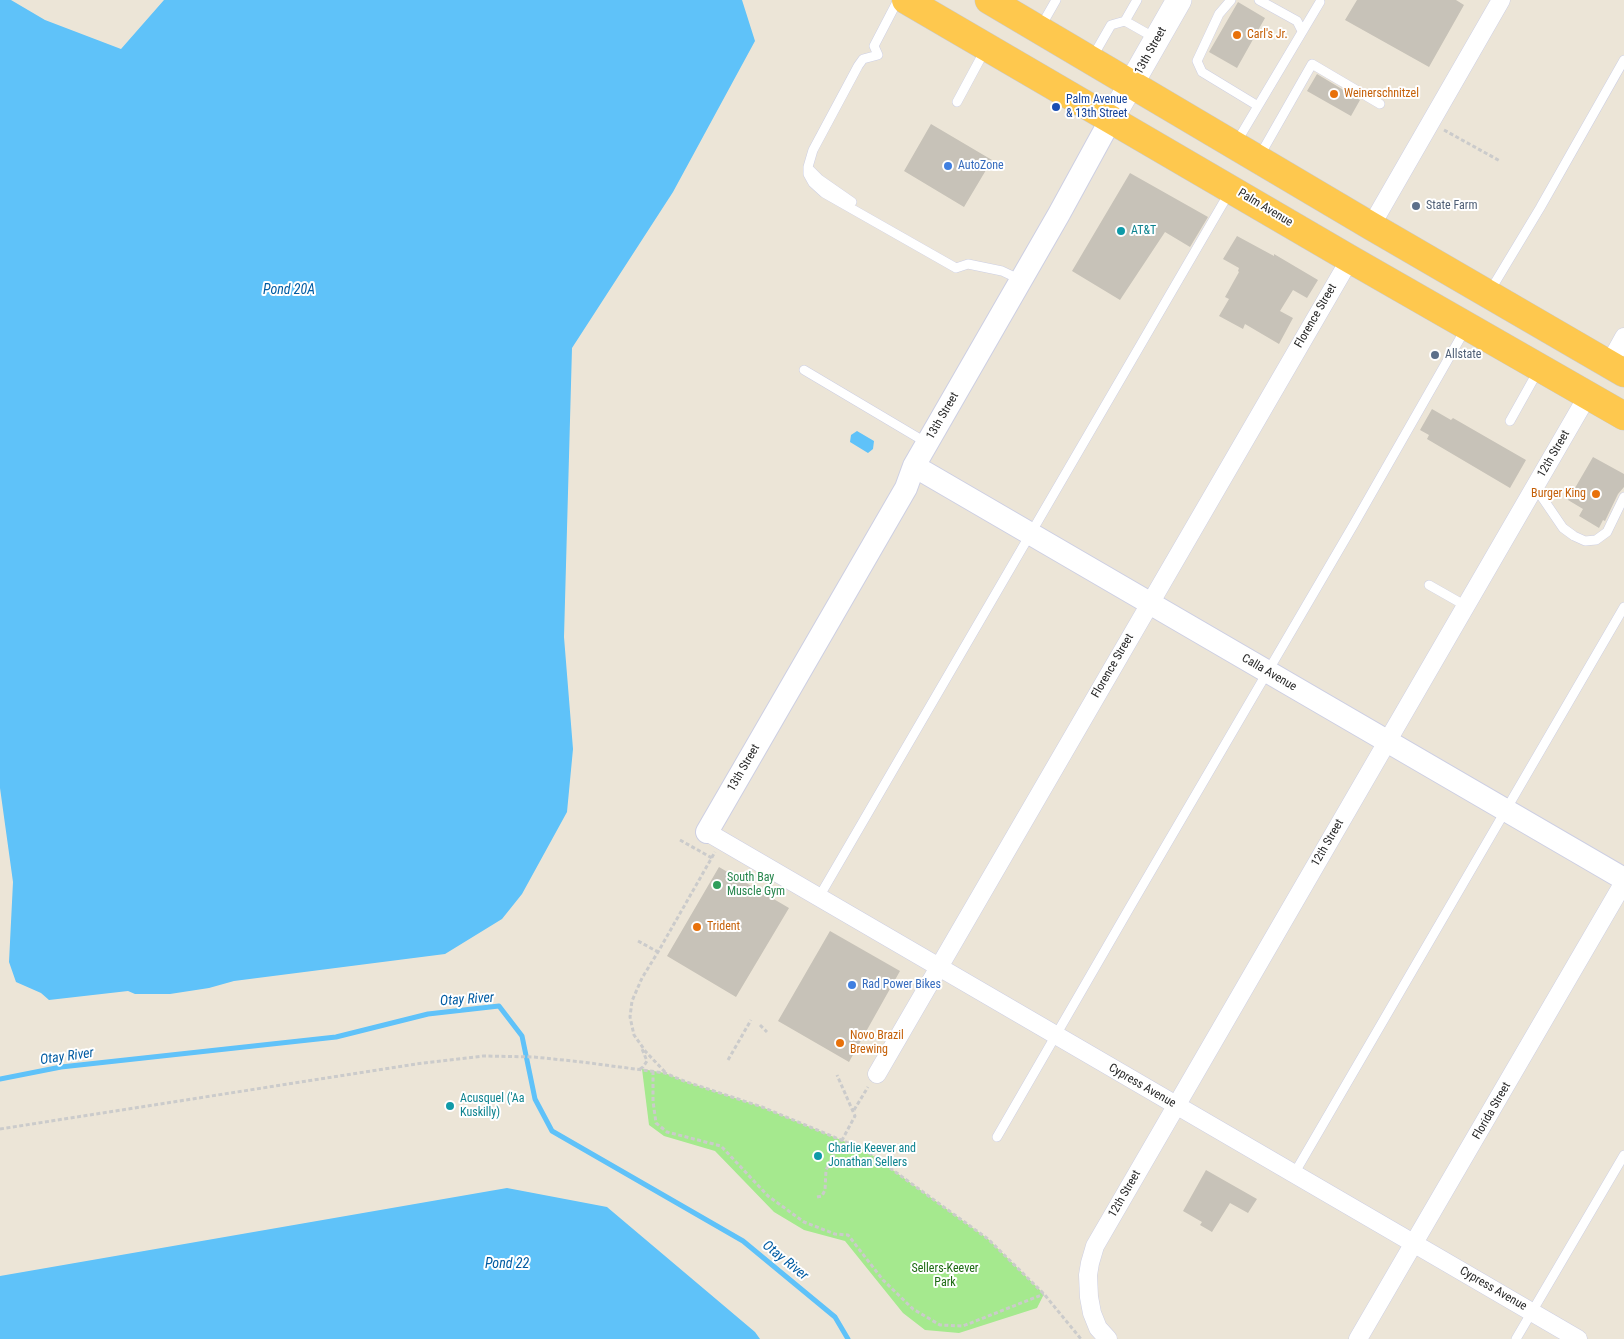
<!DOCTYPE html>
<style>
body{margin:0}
canvas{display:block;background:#ece5d7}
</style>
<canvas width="1624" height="1339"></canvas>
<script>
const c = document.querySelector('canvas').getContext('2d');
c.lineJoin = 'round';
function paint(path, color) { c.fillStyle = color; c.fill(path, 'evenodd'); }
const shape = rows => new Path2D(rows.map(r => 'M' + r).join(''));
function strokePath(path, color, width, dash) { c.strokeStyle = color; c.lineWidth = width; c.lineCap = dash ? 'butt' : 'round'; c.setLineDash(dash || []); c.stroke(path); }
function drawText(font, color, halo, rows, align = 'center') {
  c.font = font + ' "Roboto Condensed",sans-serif'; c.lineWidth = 4; c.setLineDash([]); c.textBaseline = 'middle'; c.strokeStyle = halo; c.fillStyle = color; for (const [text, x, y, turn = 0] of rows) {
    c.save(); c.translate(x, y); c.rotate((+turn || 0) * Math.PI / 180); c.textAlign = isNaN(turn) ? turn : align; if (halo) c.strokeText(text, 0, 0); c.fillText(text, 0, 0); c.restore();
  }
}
paint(shape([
 [642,1069,665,1073,684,1081,762,1107,865,1150,988,1239,1044,1294,1037,1308,959,1333,925,1330,903,1313,845,1241,804,1230,774,1212,715,1151,664,1136,649,1125]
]), '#a5e98e');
paint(shape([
 [0,0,11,0,45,20,121,49,164,0,742,0,755,41,673,192,572,348,564,637,573,749,567,812,522,894,502,919,445,954,234,981,209,988,170,994,135,994,128,991,49,1000,41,993,16,982,9,962,13,882,0,788],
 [857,431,874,441,873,449,868,453,850,442,851,435],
 [507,1188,607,1207,755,1332,760,1339,0,1339,0,1276]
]), '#5fc2f9');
strokePath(shape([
 [0,1079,61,1067,336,1037,428,1014,499,1006,522,1036,535,1099,552,1131,743,1241,835,1317,848,1339]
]), '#5fc2f9', 5);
paint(shape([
 [1357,0,1456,0,1464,5,1429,67,1345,20],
 [1238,2,1265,18,1237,68,1209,52],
 [1317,74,1360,100,1351,116,1307,91],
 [931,124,992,160,964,207,904,171],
 [1130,173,1208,217,1190,247,1165,232,1120,300,1072,271],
 [1237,236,1274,256,1274,254,1318,280,1307,298,1293,290,1280,311,1293,318,1279,344,1245,324,1243,329,1219,316,1229,299,1225,297,1239,272,1238,271,1239,268,1223,259],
 [1432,409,1451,420,1453,418,1526,460,1510,488,1427,439,1429,435,1420,430],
 [1593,457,1624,474,1624,487,1618,494,1605,521,1603,520,1599,528,1579,516,1583,509,1568,500],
 [719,867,789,908,736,997,667,956],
 [830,931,900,971,849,1062,778,1021],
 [1206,1170,1257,1199,1248,1213,1230,1203,1212,1232,1200,1225,1202,1222,1183,1211]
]), '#c7c2b8');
const service = shape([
 [898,0,874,46,878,55,863,59,858,66,813,150,808,167,808,174,813,183,824,193,956,268,968,264,1002,271,1021,280],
 [1231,0,1219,14,1197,61,1202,72,1258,106],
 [1259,0,1297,21,1302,31],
 [1125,21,1137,0],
 [1040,28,1056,0],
 [1092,58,1111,25,1125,21,1155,38],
 [957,102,985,50],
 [1236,143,1320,2],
 [1259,157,1312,64,1380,104],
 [809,169,819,179,852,202],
 [1490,291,1540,208,1624,60],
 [804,370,927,443],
 [1510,421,1538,371],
 [1535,487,1563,528,1574,536,1585,541,1596,540,1607,532,1624,497],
 [1429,585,1466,606],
 [819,897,1229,193],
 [997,1137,1130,907,1354,524,1466,328],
 [1294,1174,1624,607],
 [1516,1339,1624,1155]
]);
const minor = shape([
 [1371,226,1501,0],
 [1609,364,1624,337],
 [707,832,1578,1339],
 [877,1074,1350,259],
 [1108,1339,1098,1328,1092,1313,1089,1297,1088,1275,1090,1263,1095,1246,1588,395],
 [1358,1339,1624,882]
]);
const tertiary = shape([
 [914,466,1624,879],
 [707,832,906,488,914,466,1059,214,1111,119]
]);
const secondary = shape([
 [1111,119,1179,0]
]);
const trunk = shape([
 [906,0,1350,259,1624,416],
 [989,0,1371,226,1624,373]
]);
strokePath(service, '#cdcfe3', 10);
strokePath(minor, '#cdcfe3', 19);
strokePath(tertiary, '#cdcfe3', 24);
strokePath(secondary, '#cdcfe3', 26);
strokePath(trunk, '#cbcbcb', 29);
strokePath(shape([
 [1444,130,1500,161],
 [680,840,712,858],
 [638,941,658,952],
 [760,1025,767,1032],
 [728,1060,751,1020],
 [640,1069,643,1067,647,1061,642,1049],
 [653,1071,653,1101,656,1123,667,1132,721,1146,768,1196,804,1222,835,1234,848,1235,883,1280,913,1309,940,1325,963,1326,1044,1294],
 [665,1072,646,1052,634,1035,630,1017,632,1001,642,978,658,952,715,852],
 [854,1110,868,1087],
 [0,1129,416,1064,483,1056,534,1057,582,1062,665,1073,684,1081,762,1107,865,1150,988,1239,1044,1294,1081,1339],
 [817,1197,822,1196,825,1190,826,1170,855,1116,837,1075]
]), '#cbcbcb', 3, [4, 2.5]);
strokePath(service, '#fff', 9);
strokePath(minor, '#fff', 18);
strokePath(tertiary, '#fff', 22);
strokePath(secondary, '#fff', 25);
strokePath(trunk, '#fec84e', 28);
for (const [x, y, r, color] of [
 [1237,35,5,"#e8710a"],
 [1334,94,5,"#e8710a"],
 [1056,107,5,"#1a4fb4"],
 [948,166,5,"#3f7fe0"],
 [1416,206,5,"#5c6f8a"],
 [1121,231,5,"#0f9aa8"],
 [1435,355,5,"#5c6f8a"],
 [1596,494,5,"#e8710a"],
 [717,885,5,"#2e9e5b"],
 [697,927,5,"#e8710a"],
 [852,985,5,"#3f7fe0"],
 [840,1043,5,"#e8710a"],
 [450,1106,5,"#0f9aa8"],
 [818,1156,5,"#0f9aa8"]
]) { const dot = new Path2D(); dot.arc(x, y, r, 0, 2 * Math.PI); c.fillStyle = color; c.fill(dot); strokePath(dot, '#fff', 2); }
drawText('12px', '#c56008', '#fff', [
 ["Carl's Jr.",1247,35],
 ["Weinerschnitzel",1344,94],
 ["Burger King",1586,494,"right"],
 ["Trident",707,927],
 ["Novo Brazil",850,1036],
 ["Brewing",850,1050]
], 'left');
drawText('12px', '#282828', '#fff', [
 ["13th Street",1151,51,-61],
 ["Palm Avenue",1265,208,31],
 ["Florence Street",1316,316,-60],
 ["13th Street",943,416,-60],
 ["12th Street",1554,454,-60],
 ["Florence Street",1113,666,-60],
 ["Calla Avenue",1269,673,30],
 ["13th Street",744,768,-60],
 ["12th Street",1328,843,-60],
 ["Cypress Avenue",1142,1086,30],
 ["Florida Street",1492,1111,-60],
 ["12th Street",1125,1194,-60],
 ["Cypress Avenue",1493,1289,30]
]);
drawText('12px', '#164399', '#fff', [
 ["Palm Avenue",1066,100],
 ["& 13th Street",1066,114]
], 'left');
drawText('12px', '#366cbe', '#fff', [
 ["AutoZone",958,166],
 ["Rad Power Bikes",862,985]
], 'left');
drawText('12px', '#4e5e75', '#fff', [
 ["State Farm",1426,206],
 ["Allstate",1445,355]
], 'left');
drawText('12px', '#0d838f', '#fff', [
 ["AT&T",1131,231],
 ["Acusquel ('Aa",460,1099],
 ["Kuskilly)",460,1113],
 ["Charlie Keever and",828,1149],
 ["Jonathan Sellers",828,1163]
], 'left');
drawText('12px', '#27864d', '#fff', [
 ["South Bay",727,878],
 ["Muscle Gym",727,892]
], 'left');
drawText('12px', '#1d6a12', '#fff', [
 ["Sellers-Keever",945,1269],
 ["Park",945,1283]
]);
drawText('italic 14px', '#015ca3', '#fff', [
 ["Pond 20A",289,290],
 ["Otay River",467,1000,-4],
 ["Otay River",67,1057,-8],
 ["Otay River",785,1261,39],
 ["Pond 22",507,1264]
]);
</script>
